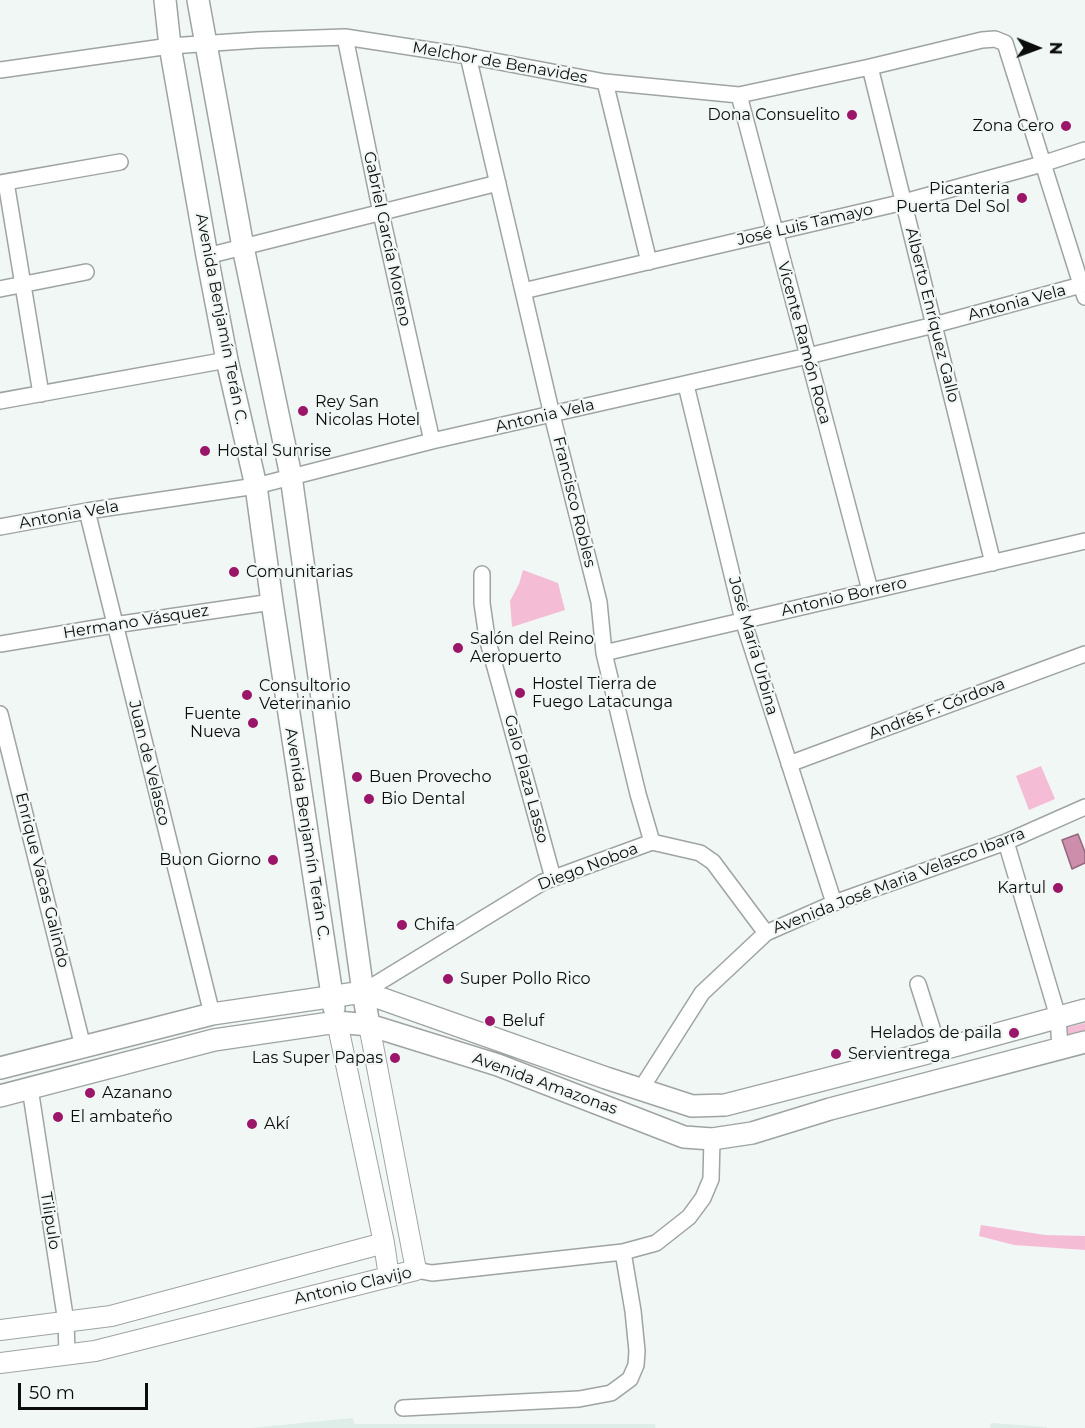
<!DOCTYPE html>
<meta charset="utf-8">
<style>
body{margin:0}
#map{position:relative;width:1085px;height:1428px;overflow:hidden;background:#f1f7f5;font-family:Montserrat,sans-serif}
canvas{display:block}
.north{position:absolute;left:1007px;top:18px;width:60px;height:60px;-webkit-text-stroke:4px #f1f7f5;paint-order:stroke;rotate:91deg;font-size:16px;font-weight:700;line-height:24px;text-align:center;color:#0b0d0c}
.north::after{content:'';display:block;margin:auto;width:21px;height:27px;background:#0b0d0c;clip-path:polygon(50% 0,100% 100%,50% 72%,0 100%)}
.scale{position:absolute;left:18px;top:1383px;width:130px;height:27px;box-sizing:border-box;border:3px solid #0b0d0c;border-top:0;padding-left:8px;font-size:18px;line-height:21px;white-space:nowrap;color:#0b0d0c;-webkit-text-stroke:4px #f1f7f5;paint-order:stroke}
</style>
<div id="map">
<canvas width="1085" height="1428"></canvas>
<div class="north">N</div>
<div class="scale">50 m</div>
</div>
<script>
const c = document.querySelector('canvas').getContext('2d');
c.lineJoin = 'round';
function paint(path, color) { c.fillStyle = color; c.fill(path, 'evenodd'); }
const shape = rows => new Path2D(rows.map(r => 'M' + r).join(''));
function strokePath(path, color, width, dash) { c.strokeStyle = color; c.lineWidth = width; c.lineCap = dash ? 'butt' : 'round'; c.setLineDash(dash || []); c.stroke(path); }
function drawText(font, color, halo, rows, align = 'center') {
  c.font = font + ' Montserrat,sans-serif'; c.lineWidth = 4.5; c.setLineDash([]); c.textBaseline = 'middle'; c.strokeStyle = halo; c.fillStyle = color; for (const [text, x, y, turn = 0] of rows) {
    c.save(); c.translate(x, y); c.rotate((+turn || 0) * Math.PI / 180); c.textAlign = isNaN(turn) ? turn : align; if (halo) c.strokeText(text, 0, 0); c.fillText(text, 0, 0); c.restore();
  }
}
paint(shape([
 [353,1418,354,1424,655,1424,656,1428,250,1428],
 [991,1423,1047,1427,1047,1428,990,1428]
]), '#dfede9');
paint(shape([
 [523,570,558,583,565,610,512,627,510,601,519,584],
 [1041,766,1055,799,1029,810,1016,776],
 [1085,1023,1085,1036,1065,1042,1061,1029],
 [981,1225,1045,1235,1085,1236,1085,1250,1014,1245,979,1236]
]), '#f5bcd6');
const water = shape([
 [1078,834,1085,852,1085,863,1072,869,1062,840,1078,834]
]);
paint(water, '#cd8eac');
strokePath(water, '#93677c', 1.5);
const minor = shape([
 [345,37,381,213,432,441],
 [468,56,552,415,599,602,604,653,638,794,652,842],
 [870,67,993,563],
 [0,70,170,46,258,40,345,37,468,56,605,82,739,95,870,67,982,40,995,39,1005,43,1085,297],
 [605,82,649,262],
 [739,95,870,590],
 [6,182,41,394],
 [0,183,120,162],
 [207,256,498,183],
 [0,289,86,272],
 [523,291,904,202,1042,164,1085,150],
 [686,385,743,620,834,903],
 [0,401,227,360],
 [87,511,212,1014],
 [0,527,87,511,256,486,432,441,808,356,934,325,1085,284],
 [482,574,482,603,487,638,553,878],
 [0,644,114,625,272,602],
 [604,653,1085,541],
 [0,714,83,1047],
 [789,764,1085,654],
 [1006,842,1058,1017,1060,1048],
 [918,984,939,1050],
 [363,992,543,882,652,842,700,853,713,862,766,933],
 [30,1088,66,1322,67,1354],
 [641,1089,702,993,766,933,834,903,1006,842,1085,807],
 [416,1270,432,1273,623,1252,656,1243,689,1217,703,1198,711,1179,712,1139],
 [403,1408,579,1399,611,1393,630,1379,636,1365,637,1351,633,1311,623,1252]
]);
const tertiary = shape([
 [337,1022,384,1243,389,1277],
 [0,1330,111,1316,384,1243],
 [0,1363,95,1351,416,1270,369,1025]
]);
const secondary = shape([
 [165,0,170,46,207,256,227,360,256,486,272,602,334,1008],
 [198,0,243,247,291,476,363,992,369,1025],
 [0,1068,212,1014,363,992,606,1078,692,1106,725,1105,939,1050,1085,1010],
 [0,1096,214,1040,337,1022,369,1025,498,1065,684,1137,712,1139,752,1133,830,1109,1085,1042]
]);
strokePath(minor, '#9ea4a2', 18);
strokePath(tertiary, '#9ea4a2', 22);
strokePath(secondary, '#9ea4a2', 24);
strokePath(minor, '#fff', 15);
strokePath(tertiary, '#fff', 20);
strokePath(secondary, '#fff', 21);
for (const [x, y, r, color] of [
 [852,115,6,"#9b1568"],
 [1066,126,6,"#9b1568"],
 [1022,198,6,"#9b1568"],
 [303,411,6,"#9b1568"],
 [205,451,6,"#9b1568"],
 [234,572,6,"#9b1568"],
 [458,648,6,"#9b1568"],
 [520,693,6,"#9b1568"],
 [247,695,6,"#9b1568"],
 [253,723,6,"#9b1568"],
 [357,777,6,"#9b1568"],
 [369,799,6,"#9b1568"],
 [273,860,6,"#9b1568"],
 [1058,888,6,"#9b1568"],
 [402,925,6,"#9b1568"],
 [448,979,6,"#9b1568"],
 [490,1021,6,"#9b1568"],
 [1014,1033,6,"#9b1568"],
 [836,1054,6,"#9b1568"],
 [395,1058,6,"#9b1568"],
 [90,1093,6,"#9b1568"],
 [58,1117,6,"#9b1568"],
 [252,1124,6,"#9b1568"]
]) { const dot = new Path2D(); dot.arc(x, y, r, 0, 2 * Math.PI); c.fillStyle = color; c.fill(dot); strokePath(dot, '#f1f7f5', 2); }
drawText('16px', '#0b0d0c', '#f1f7f5', [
 ["Melchor de Benavides",500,63,10],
 ["José Luis Tamayo",805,225,-13],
 ["Gabriel García Moreno",387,239,78],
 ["Antonia Vela",1017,303,-15],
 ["Alberto Enríquez Gallo",932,315,76],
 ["Avenida Benjamín Terán C.",221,319,79],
 ["Vicente Ramón Roca",804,343,75],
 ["Antonia Vela",545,416,-13],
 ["Francisco Robles",574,502,76],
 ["Antonia Vela",69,515,-10],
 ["Antonio Borrero",844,597,-13],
 ["Hermano Vásquez",136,622,-9],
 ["José María Urbina",753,646,74],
 ["Andrés F. Córdova",937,709,-21],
 ["Juan de Velasco",149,763,76],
 ["Galo Plaza Lasso",526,779,75],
 ["Avenida Benjamín Terán C.",307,834,81],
 ["Diego Noboa",588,867,-21],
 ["Enrique Vacas Galindo",42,880,76],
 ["Avenida José Maria Velasco Ibarra",899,881,-21],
 ["Avenida Amazonas",545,1084,20],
 ["Tilipulo",50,1221,81],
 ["Antonio Clavijo",353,1286,-13]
]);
drawText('16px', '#0b0d0c', '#f1f7f5', [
 ["Dona Consuelito",840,115,"right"],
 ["Zona Cero",1054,126,"right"],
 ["Picanteria",1010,189,"right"],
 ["Puerta Del Sol",1010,207,"right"],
 ["Rey San",315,402],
 ["Nicolas Hotel",315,420],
 ["Hostal Sunrise",217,451],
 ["Comunitarias",246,572],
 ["Salón del Reino",470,639],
 ["Aeropuerto",470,657],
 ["Hostel Tierra de",532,684],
 ["Fuego Latacunga",532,702],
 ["Consultorio",259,686],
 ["Veterinanio",259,704],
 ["Fuente",241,714,"right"],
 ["Nueva",241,732,"right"],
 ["Buen Provecho",369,777],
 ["Bio Dental",381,799],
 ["Buon Giorno",261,860,"right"],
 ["Kartul",1046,888,"right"],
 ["Chifa",414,925],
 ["Super Pollo Rico",460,979],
 ["Beluf",502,1021],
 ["Helados de paila",1002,1033,"right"],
 ["Servientrega",848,1054],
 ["Las Super Papas",383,1058,"right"],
 ["Azanano",102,1093],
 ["El ambateño",70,1117],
 ["Akí",264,1124]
], 'left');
</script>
